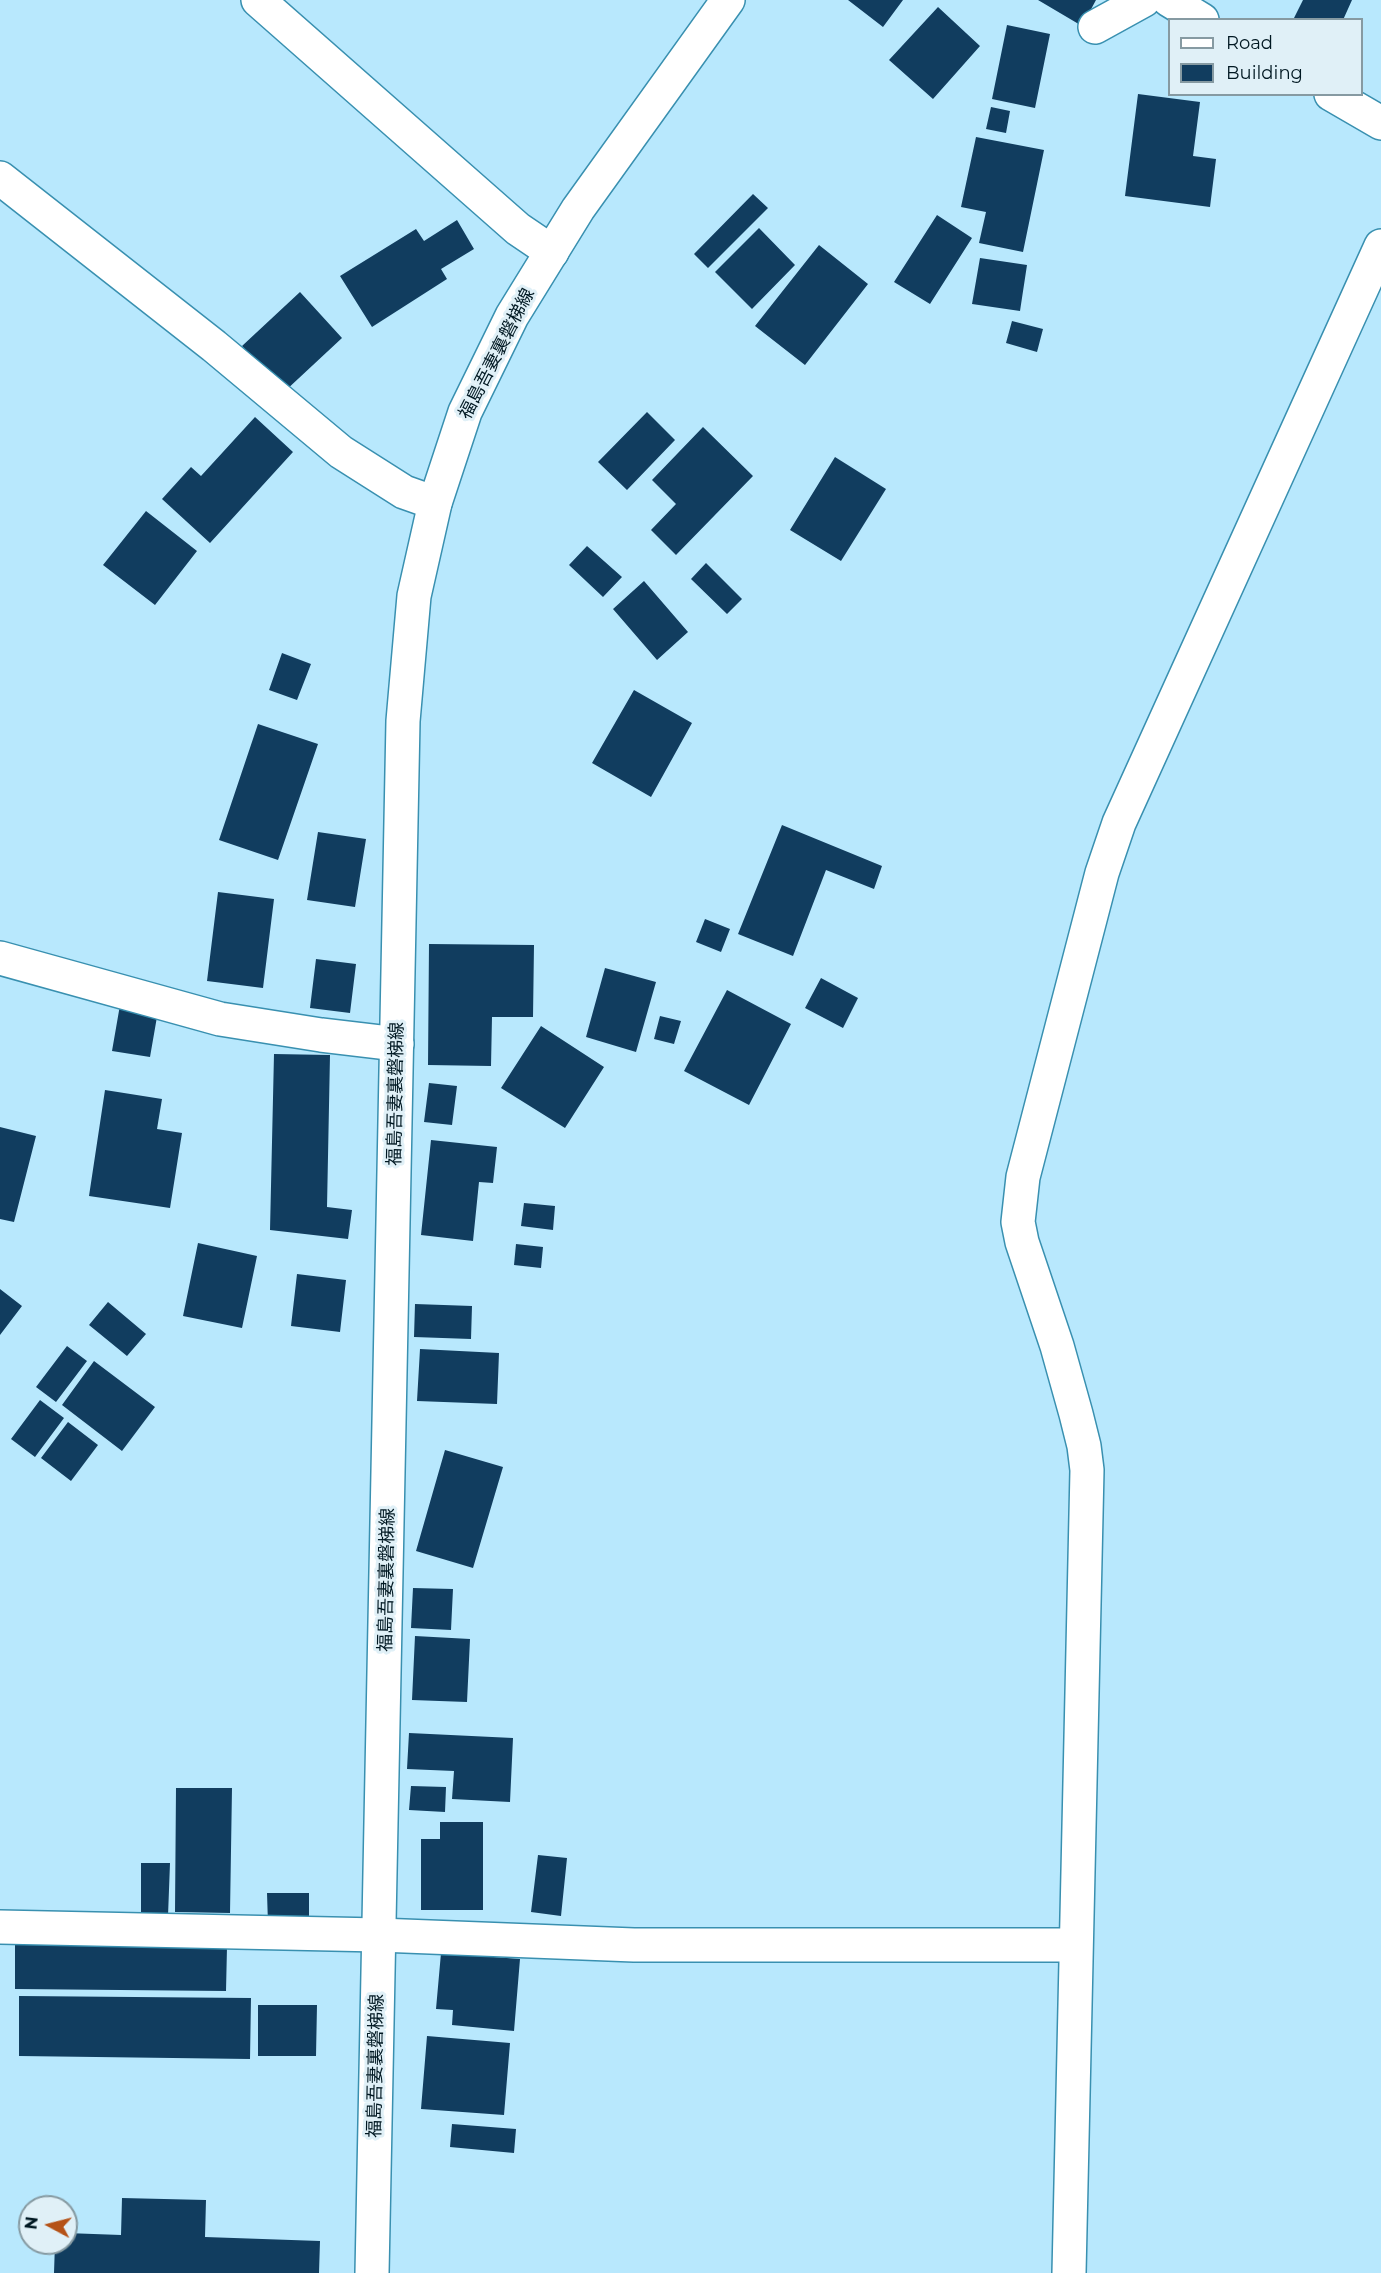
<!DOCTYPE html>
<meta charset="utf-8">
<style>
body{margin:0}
#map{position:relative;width:1381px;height:2273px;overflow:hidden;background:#b8e8fd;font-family:Montserrat,sans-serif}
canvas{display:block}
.legend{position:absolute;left:1168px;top:18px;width:195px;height:78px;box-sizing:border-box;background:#e0f0f7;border:2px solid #869aa2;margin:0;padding:8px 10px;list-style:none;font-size:18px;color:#001822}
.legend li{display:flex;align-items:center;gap:12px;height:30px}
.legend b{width:30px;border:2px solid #869aa2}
.north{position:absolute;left:18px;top:2195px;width:60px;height:60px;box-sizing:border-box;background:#e0f0f7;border:2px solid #869aa2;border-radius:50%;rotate:277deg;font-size:16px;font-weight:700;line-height:24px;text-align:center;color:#001822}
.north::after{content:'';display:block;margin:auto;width:21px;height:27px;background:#b55217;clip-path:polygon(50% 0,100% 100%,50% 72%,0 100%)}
</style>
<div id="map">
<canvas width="1381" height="2273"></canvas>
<ul class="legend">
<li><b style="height:8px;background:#fff"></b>Road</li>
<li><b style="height:16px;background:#113d5f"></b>Building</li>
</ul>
<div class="north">N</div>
</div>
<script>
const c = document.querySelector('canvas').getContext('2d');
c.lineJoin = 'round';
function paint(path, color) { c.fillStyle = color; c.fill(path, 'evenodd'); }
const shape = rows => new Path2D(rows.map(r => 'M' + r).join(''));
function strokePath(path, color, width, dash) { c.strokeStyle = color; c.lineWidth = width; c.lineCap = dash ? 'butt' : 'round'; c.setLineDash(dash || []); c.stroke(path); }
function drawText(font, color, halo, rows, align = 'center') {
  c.font = font + ' Montserrat,"Noto Sans JP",sans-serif'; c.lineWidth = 6; c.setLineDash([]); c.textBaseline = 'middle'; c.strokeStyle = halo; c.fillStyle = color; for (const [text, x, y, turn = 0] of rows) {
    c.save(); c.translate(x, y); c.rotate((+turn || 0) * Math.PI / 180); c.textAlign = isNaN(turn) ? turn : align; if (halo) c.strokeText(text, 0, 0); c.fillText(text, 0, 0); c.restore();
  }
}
paint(shape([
 [848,0,903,0,883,27],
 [1038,0,1096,0,1082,26],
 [1303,0,1352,0,1343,20,1293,20],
 [938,7,980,46,933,99,889,60],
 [1007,25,1050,34,1035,108,992,99],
 [1138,94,1200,102,1193,156,1216,159,1210,207,1125,196],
 [991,107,1010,111,1006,133,986,129],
 [976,137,1044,150,1023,252,979,243,986,212,961,207],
 [753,194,768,208,708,268,694,254],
 [937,215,972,238,930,304,894,282],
 [457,220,474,249,441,269,447,279,372,327,340,276,416,229,424,241],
 [759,228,795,265,752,309,715,272],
 [819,245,868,284,805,365,755,326],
 [980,258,1027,265,1020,311,972,304],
 [300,292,342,338,284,392,242,346],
 [1012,321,1043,329,1037,352,1006,343],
 [647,412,675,440,627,490,598,462],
 [255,417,293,452,210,543,162,499,191,467,201,476],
 [703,427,753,476,676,555,651,530,676,504,652,480],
 [835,457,886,489,841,561,790,530],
 [146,511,197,551,155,605,103,565],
 [587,546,622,577,603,597,569,565],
 [706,563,742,599,727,614,691,579],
 [644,581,688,632,657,660,613,609],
 [282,653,311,664,297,700,269,690],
 [634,690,692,723,651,797,592,763],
 [258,724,318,744,278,860,219,840],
 [782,825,882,866,874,889,826,870,793,956,738,934],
 [318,832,366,839,355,907,307,900],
 [218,892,274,899,263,988,207,981],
 [705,919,730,929,721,952,696,942],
 [429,944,534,945,533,1017,492,1017,491,1066,428,1065],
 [316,959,356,964,350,1013,310,1008],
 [605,968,656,982,636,1052,586,1037],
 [821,978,858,998,843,1028,805,1008],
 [727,990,791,1024,749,1105,684,1071],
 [120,1005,158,1011,150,1057,112,1051],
 [660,1016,681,1021,674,1044,654,1039],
 [541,1026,604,1067,565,1128,501,1088],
 [274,1054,330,1055,327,1207,352,1210,348,1239,270,1230],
 [429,1083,457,1086,452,1125,424,1122],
 [105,1090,162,1099,157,1129,182,1133,170,1208,89,1196],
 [0,1127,36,1136,14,1222,0,1219],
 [431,1140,497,1147,493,1183,479,1182,473,1241,421,1235],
 [524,1203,555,1206,553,1230,521,1226],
 [198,1243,257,1256,242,1328,183,1316],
 [516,1244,543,1247,541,1268,514,1265],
 [297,1274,346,1280,340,1332,291,1326],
 [0,1289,22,1306,0,1335],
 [108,1302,146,1334,127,1356,89,1325],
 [415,1304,472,1306,471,1339,414,1337],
 [67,1346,87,1361,56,1402,36,1387],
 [420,1349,499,1353,497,1404,417,1401],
 [94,1361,155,1407,122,1451,62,1405],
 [40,1400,64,1418,35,1457,11,1439],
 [68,1422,98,1445,71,1481,41,1458],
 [445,1450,503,1467,473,1568,416,1551],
 [413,1588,453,1589,451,1630,411,1628],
 [415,1636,470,1639,467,1702,412,1700],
 [409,1733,513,1738,510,1802,452,1799,454,1771,407,1769],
 [411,1786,446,1787,445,1812,409,1810],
 [176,1788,232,1788,230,1913,175,1912],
 [440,1822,483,1822,483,1910,421,1910,421,1839,440,1839],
 [538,1855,567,1858,561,1916,531,1912],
 [141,1863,170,1863,168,1916,141,1916],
 [267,1893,309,1893,309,1924,268,1924],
 [15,1944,227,1947,226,1991,15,1989],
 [441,1953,520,1959,514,2031,452,2025,453,2010,436,2009],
 [19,1996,251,1998,250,2059,19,2056],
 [258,2005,317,2005,316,2056,258,2056],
 [427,2036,510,2043,504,2115,421,2109],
 [452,2124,516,2129,514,2153,450,2147],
 [122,2198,206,2200,205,2237,320,2241,319,2273,54,2273,55,2243,66,2243,66,2233,121,2235]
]), '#113d5f');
const minor = shape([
 [258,0,518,229,552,252],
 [1169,0,1202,20],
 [1095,27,1144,0],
 [1331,94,1381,123],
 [0,178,214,346,341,452,404,492,435,503],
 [0,958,220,1019,321,1035,397,1044],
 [0,1927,379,1935,634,1945,1076,1945],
 [1069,2273,1087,1470,1084,1446,1076,1414,1057,1346,1022,1242,1018,1222,1023,1177,1102,873,1119,823,1381,246]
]);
const primary = shape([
 [372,2273,403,721,414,596,435,503,465,412,512,316,578,209,728,0]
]);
strokePath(minor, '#3990b0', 36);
strokePath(primary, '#3990b0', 36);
strokePath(minor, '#fff', 33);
strokePath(primary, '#fff', 33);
drawText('18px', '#001822', '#e0f0f7', [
 ["福島吾妻裏磐梯線",497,354,-63],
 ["福島吾妻裏磐梯線",396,1094,-89],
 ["福島吾妻裏磐梯線",387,1580,-89],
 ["福島吾妻裏磐梯線",376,2066,-89]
]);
</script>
